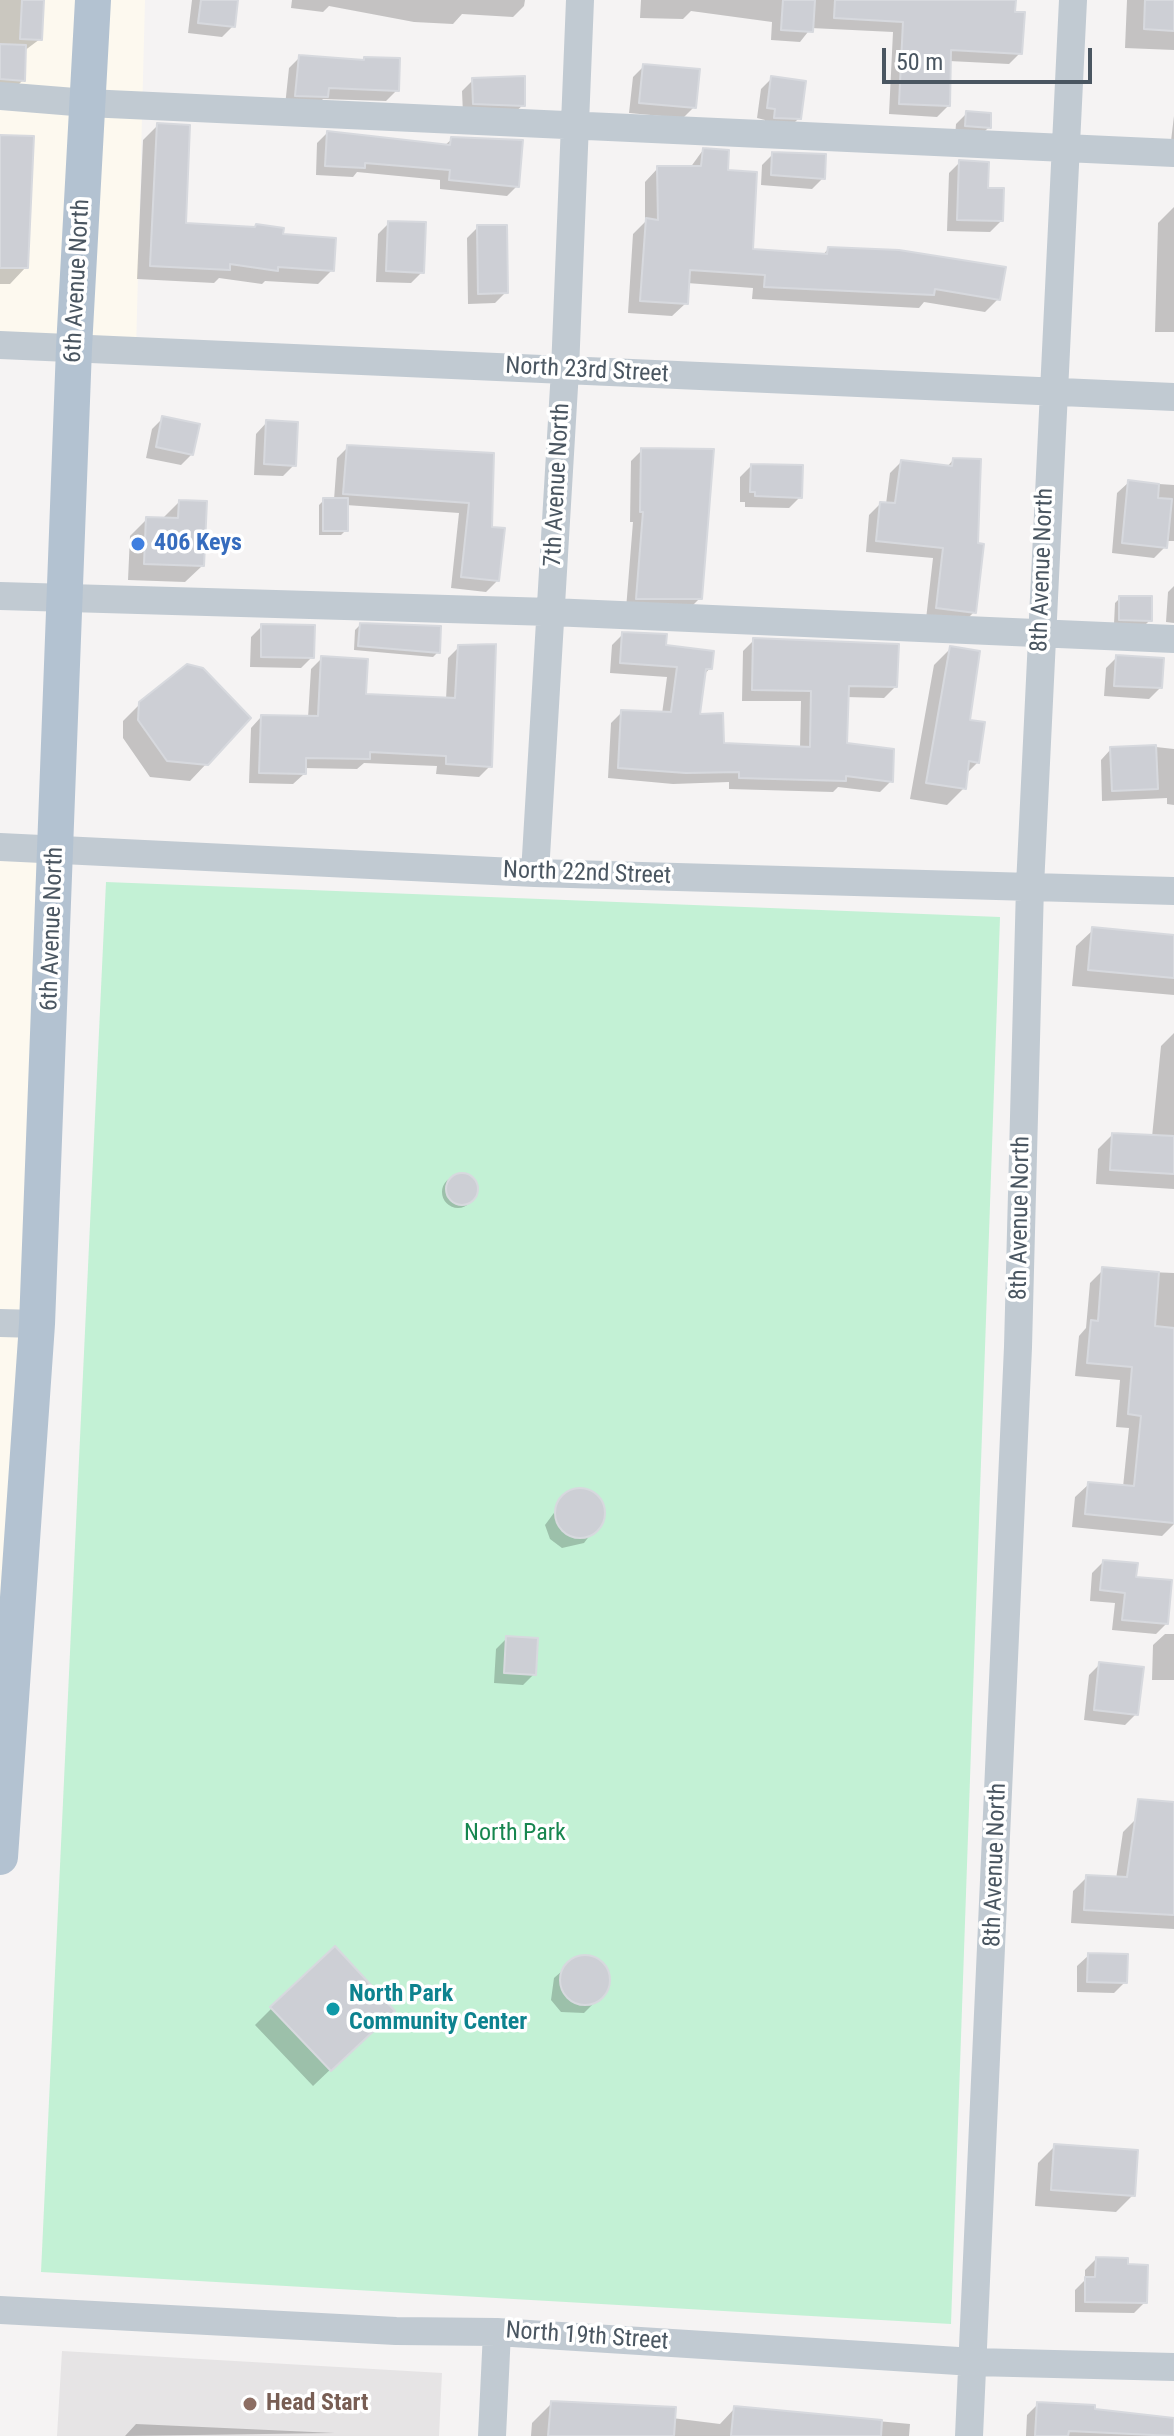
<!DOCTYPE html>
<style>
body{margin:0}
#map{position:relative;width:1174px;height:2436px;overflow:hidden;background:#f5f3f3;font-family:"Roboto Condensed",sans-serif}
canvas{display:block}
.scale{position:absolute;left:882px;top:48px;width:210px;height:36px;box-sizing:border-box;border:4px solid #4a5661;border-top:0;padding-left:10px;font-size:24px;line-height:28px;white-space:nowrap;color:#4a5661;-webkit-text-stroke:6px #fff;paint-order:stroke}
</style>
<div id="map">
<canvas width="1174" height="2436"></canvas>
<div class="scale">50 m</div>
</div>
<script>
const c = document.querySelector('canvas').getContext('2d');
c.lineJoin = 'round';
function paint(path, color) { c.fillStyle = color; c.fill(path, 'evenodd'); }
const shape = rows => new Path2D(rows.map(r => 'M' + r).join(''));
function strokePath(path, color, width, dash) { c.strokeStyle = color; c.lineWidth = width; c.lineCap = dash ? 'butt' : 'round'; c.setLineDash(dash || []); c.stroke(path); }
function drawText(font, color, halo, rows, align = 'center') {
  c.font = font + ' "Roboto Condensed",sans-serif'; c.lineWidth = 7; c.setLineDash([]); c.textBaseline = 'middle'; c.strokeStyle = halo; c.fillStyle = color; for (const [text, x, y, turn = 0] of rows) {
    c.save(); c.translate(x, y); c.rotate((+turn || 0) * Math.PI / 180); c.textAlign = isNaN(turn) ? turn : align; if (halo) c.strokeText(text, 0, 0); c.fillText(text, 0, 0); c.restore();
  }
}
paint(shape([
 [0,0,145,0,136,351,0,345],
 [0,847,56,851,0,1782]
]), '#fdf9ef');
paint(shape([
 [62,2351,442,2373,439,2436,57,2436]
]), '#e6e4e5');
paint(shape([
 [106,882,1000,917,951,2324,41,2272]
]), '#c3f1d5');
paint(shape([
 [0,0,42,0,40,39,24,51,23,80,10,93,0,93],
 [192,0,236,0,233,26,222,37,188,33],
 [292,0,525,0,524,6,513,17,462,14,453,24,414,22,329,6,323,12,291,8],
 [641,0,1014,0,1020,53,1009,64,949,61,948,106,937,117,889,114,893,32,811,28,800,42,771,40,772,22,691,11,683,19,640,18],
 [1127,0,1174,0,1174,50,1125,48],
 [300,57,397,90,386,101,323,99,315,107,285,106,289,68],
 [644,66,694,107,683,118,629,113,633,77],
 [772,78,799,118,788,129,764,128,765,120,757,118,761,89],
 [473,80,524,104,512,115,463,114,462,91],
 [967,113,989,127,978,138,955,137,956,124],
 [1174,116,1174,149,1170,149],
 [158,125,184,224,281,236,332,270,318,284,265,281,262,284,219,278,214,283,137,279,143,140],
 [327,133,444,146,452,139,517,186,507,196,440,189,440,180,357,172,353,177,316,175,317,143],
 [0,137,26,267,10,284,0,284],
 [703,150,751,250,822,256,828,249,998,299,985,312,924,302,919,308,752,299,753,288,687,283,686,303,672,316,628,313,633,234,645,222,645,182,658,168,690,168],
 [773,154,823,178,812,189,761,185,762,165],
 [960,162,986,190,1001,221,990,232,947,231,949,173],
 [1174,207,1174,332,1155,332,1158,223],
 [389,223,422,272,411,283,376,282,378,234],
 [478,227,506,292,495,303,468,304,467,238],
 [163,418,192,454,181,465,146,458,152,429],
 [267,422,294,465,283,476,254,475,256,434],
 [348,447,492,455,490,528,497,581,486,592,451,588,459,513,346,505,346,530,341,535,319,535,319,505,324,500,334,500,337,458],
 [642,450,700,598,689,609,626,609,633,522,630,522,631,461],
 [953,460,974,612,963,623,926,619,933,558,866,552,869,515,880,504,886,504,890,473,901,462,946,468],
 [751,466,800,497,789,508,745,507,745,502,740,502,740,477],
 [1129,482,1174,485,1174,541,1166,541,1165,547,1154,558,1112,553,1117,493],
 [179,502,202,566,185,582,128,580,130,536,147,519,163,518],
 [1174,586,1174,623,1166,622,1168,592],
 [1120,598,1150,620,1145,625,1114,624,1115,603],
 [360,625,438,652,433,657,354,650,355,630],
 [262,626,312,657,301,668,250,667,251,637],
 [623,634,664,647,710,668,704,675,698,716,722,745,800,748,801,701,742,701,743,651,754,640,895,687,884,698,846,697,845,745,891,781,880,792,838,787,833,792,729,789,729,782,673,784,608,778,611,723,622,712,662,714,667,677,610,673,612,645],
 [459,647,490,766,479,777,436,774,437,766,364,763,357,769,304,768,304,774,293,784,249,783,251,728,261,717,308,718,311,669,322,658,364,696,446,700,448,658],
 [951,648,978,762,966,774,964,788,947,805,910,799,934,665],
 [1117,657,1160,688,1149,699,1104,696,1106,668],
 [140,704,207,763,190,781,150,777,123,738,123,721],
 [1156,747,1174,749,1174,805,1167,804,1167,798,1102,801,1101,760,1111,749],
 [1093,930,1174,937,1174,995,1072,986,1076,946],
 [1174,1033,1174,1189,1096,1184,1098,1149,1112,1135,1152,1137,1161,1046],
 '442 1192a16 16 0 1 1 32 0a16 16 0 1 1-32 0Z',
 [1103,1270,1174,1273,1174,1524,1162,1536,1072,1527,1075,1497,1089,1484,1123,1487,1129,1428,1116,1427,1120,1380,1075,1376,1079,1336,1086,1328,1090,1283],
 [583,1491,596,1497,603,1518,584,1543,562,1548,550,1539,545,1525,568,1494],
 [1103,1562,1134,1579,1167,1623,1156,1634,1112,1630,1115,1603,1090,1601,1092,1573],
 [1165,1634,1174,1634,1174,1680,1152,1680,1153,1645],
 [507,1638,534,1674,523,1685,494,1683,496,1649],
 [1100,1664,1136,1714,1125,1725,1084,1720,1089,1675],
 [1137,1818,1174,1820,1174,1929,1071,1923,1073,1891,1087,1877,1116,1879,1123,1832],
 [1089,1955,1125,1982,1114,1993,1077,1992,1077,1966],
 [578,1957,601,1962,609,1975,607,1990,584,2013,561,2012,551,2000,554,1978],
 [272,2008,375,2027,313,2086,255,2025],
 [1055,2146,1133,2195,1116,2212,1035,2206,1038,2163],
 [1096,2259,1145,2302,1134,2313,1075,2312,1075,2290,1085,2280,1085,2270],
 [552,2403,720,2424,735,2408,910,2424,909,2436,531,2436,532,2423],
 [1038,2404,1174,2420,1174,2436,1026,2436,1027,2415],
 [136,2424,335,2433,125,2436]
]), '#0003');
const building = shape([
 [22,0,44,0,42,40,20,39,22,0],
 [201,0,238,0,235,27,198,23,201,0],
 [783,0,815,0,813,32,781,30,783,0],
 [835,0,1016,0,1015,12,1025,12,1022,54,951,50,950,106,899,104,903,22,834,18,835,0],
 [1145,0,1174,0,1174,31,1144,29,1145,0],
 [0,44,26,45,25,81,0,79,0,44],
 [299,55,364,60,364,57,400,58,399,91,329,88,328,97,295,96,299,55],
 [643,64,700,69,696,108,639,103,643,64],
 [525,76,525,106,473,104,472,78,525,76],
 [771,76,806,81,801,119,774,118,775,109,767,108,771,76],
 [966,111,991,113,991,128,965,126,966,111],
 [157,123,190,125,186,223,255,227,256,224,284,228,283,234,336,238,334,271,278,267,278,271,230,264,230,270,150,266,157,123],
 [327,131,450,145,451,137,523,140,519,187,449,180,450,170,365,163,365,168,325,166,327,131],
 [0,135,34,136,28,268,0,268,0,135],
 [703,148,729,150,728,170,757,172,753,249,827,254,828,247,899,250,1006,267,1000,300,935,289,934,295,764,287,765,275,690,270,688,304,640,301,646,218,658,220,657,166,701,166,703,148],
 [772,152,826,154,825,179,771,175,772,152],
 [959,160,989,162,988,188,1004,188,1003,221,957,220,959,160],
 [388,221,426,222,424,273,386,271,388,221],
 [477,225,507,225,508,293,478,294,477,225],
 [162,416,200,424,193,455,156,447,162,416],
 [266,420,298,422,296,466,264,464,266,420],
 [347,445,494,453,492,527,505,528,499,581,461,577,469,503,343,494,347,445],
 [641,448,714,449,702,599,636,599,643,512,640,512,641,448],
 [953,458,981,459,978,543,984,544,976,613,936,608,943,548,876,541,880,502,895,503,901,460,952,466,953,458],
 [751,464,803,465,802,498,755,496,755,492,750,492,751,464],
 [1128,480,1159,484,1158,498,1172,499,1167,548,1122,543,1128,480],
 [323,498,348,498,348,531,323,531,323,498],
 [179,500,207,501,204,566,144,564,146,517,178,518,179,500],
 [1119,596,1152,596,1152,621,1119,620,1119,596],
 [360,623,441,626,440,653,358,646,360,623],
 [261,624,315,625,314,658,261,657,261,624],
 [622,632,667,634,666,645,714,651,712,669,706,669,700,714,723,713,724,743,810,747,811,691,752,690,753,638,899,644,897,687,849,686,847,743,894,749,893,782,846,776,846,781,739,778,739,772,686,773,618,768,621,710,671,712,677,667,620,663,622,632],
 [496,644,492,767,446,764,446,756,370,752,370,759,306,758,306,774,259,773,261,715,318,716,321,656,368,659,366,694,455,698,458,645,496,644],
 [950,646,980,651,970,720,985,722,979,763,969,761,966,789,926,783,950,646],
 [1116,655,1164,658,1162,688,1114,686,1116,655],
 [187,664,203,668,251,718,208,765,167,761,138,720,139,702,187,664],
 [1156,745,1158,789,1112,791,1110,747,1156,745],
 [1092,927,1174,935,1174,978,1088,970,1092,927],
 [1112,1133,1174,1136,1174,1174,1110,1170,1112,1133],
 '446 1189a16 16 0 1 1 32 0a16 16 0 1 1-32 0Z',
 [1102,1267,1159,1272,1155,1326,1174,1328,1174,1523,1085,1514,1088,1482,1134,1486,1141,1416,1128,1414,1132,1367,1087,1363,1091,1320,1098,1321,1102,1267],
 '555 1513a25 25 0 1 1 50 0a25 25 0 1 1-50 0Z',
 [1103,1560,1138,1563,1136,1577,1172,1580,1168,1624,1122,1620,1125,1593,1100,1590,1103,1560],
 [506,1636,538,1638,536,1675,504,1673,506,1636],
 [1099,1662,1144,1667,1138,1715,1094,1710,1099,1662],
 [1138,1799,1174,1802,1174,1915,1084,1910,1086,1875,1127,1877,1138,1799],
 [335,1946,395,2011,331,2071,270,2007,335,1946],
 [1088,1953,1128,1954,1127,1983,1087,1982,1088,1953],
 '560 1980a25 25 0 1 1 50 0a25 25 0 1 1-50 0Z',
 [1054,2144,1138,2150,1135,2196,1051,2190,1054,2144],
 [1096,2257,1128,2258,1128,2264,1148,2265,1147,2303,1085,2302,1085,2277,1095,2277,1096,2257],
 [551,2401,676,2407,674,2436,548,2436,551,2401],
 [1037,2402,1095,2405,1095,2409,1174,2418,1174,2436,1069,2431,1068,2436,1035,2436,1037,2402],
 [734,2406,882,2420,881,2436,731,2436,734,2406]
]);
paint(building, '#cdcfd5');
strokePath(building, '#d7d9de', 2);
strokePath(shape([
 [0,96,87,103,1174,153],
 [0,345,1174,397],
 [0,596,551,612,1174,639],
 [0,847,535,873,1174,891],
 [535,873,565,370,580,0],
 [0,1323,37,1324],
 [0,2310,396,2331,497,2332,974,2362,1174,2367],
 [492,2436,497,2332],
 [969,2436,1018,1347,1030,886,1073,0]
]), '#c1cad2', 28);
strokePath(shape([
 [0,1857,37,1324,74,348,93,0]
]), '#b3c2d1', 36);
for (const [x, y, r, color] of [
 [138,544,8,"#3f7fe0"],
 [333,2009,8,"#0f9aa8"],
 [250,2404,8,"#8d6e63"]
]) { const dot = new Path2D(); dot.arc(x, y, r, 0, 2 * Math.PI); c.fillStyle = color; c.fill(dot); strokePath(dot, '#fff', 3); }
drawText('24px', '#4a5661', '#fff', [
 ["6th Avenue North",78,281,-87],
 ["North 23rd Street",587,371,3],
 ["7th Avenue North",558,485,-87],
 ["8th Avenue North",1043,570,-88],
 ["North 22nd Street",587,874,2],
 ["6th Avenue North",53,929,-88],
 ["8th Avenue North",1021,1218,-89],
 ["8th Avenue North",996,1865,-88],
 ["North 19th Street",587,2337,4]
]);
drawText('bold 24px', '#366cbe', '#fff', [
 ["406 Keys",154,544]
], 'left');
drawText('24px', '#17864f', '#fff', [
 ["North Park",515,1834]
]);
drawText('bold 24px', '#0d838f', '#fff', [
 ["North Park",349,1995],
 ["Community Center",349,2023]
], 'left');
drawText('bold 24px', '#785e54', '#fff', [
 ["Head Start",266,2404]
], 'left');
</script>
